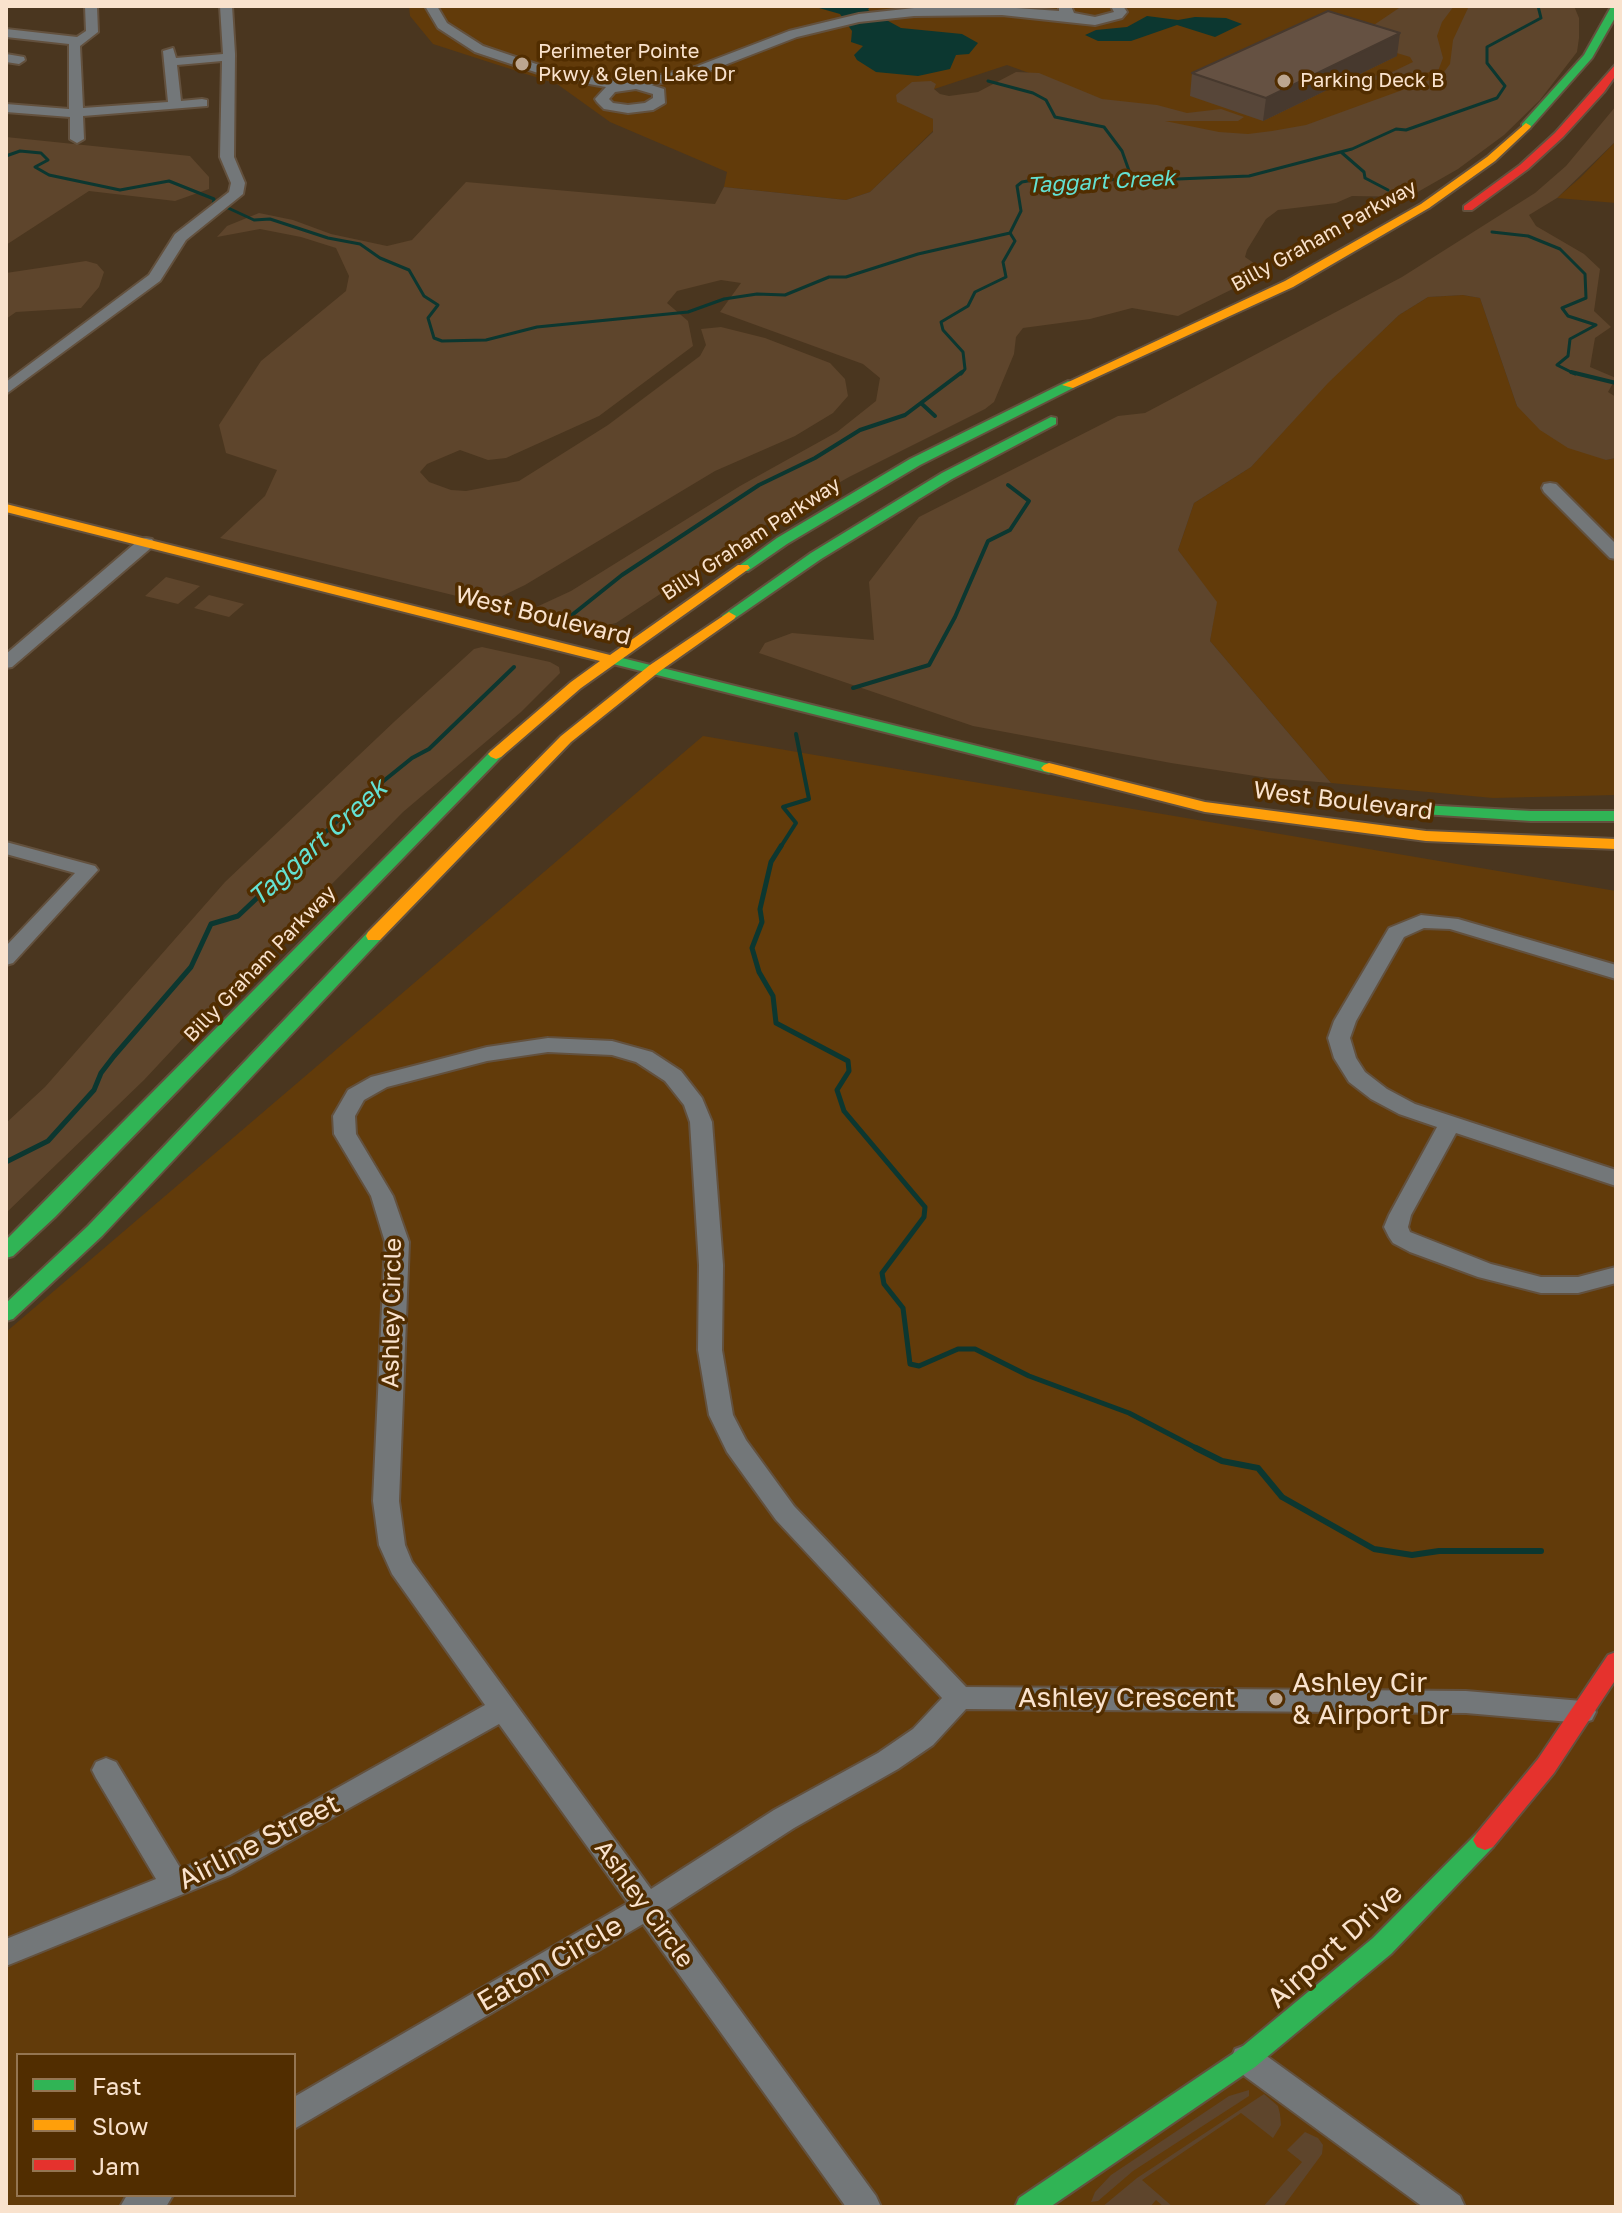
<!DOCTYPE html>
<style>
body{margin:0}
#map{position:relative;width:1622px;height:2213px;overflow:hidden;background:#4a361f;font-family:"Golos Text",sans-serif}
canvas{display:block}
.frame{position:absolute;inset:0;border:8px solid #f9e2cd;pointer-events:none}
.legend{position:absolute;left:16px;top:2053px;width:280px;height:144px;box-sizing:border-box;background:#512d00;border:2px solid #947552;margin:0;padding:10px 14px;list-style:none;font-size:24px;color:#f9e2cd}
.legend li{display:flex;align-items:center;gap:16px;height:40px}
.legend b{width:40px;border:2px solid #947552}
</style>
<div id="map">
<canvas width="1622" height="2213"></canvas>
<div class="frame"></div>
<ul class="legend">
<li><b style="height:10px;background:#30b455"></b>Fast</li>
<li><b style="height:10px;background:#ff9f0a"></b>Slow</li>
<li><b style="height:10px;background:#e5322d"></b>Jam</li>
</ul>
</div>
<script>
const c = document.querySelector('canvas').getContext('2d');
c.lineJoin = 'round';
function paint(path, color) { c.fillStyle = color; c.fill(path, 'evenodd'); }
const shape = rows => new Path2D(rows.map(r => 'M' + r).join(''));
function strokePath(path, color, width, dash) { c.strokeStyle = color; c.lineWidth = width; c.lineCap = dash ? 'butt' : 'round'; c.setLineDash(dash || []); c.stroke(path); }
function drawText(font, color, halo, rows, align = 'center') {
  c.font = font + ' "Golos Text",sans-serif'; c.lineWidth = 7; c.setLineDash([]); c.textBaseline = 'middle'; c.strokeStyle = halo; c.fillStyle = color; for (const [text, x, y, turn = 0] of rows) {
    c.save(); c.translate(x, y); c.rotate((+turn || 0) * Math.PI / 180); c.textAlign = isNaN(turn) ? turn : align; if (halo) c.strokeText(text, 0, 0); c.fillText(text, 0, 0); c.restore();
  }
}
paint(shape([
 [409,6,1538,6,1485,57,1289,167,1007,65,898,101,933,119,933,131,870,192,846,200,724,187,727,172,610,122,557,84,433,44,410,16],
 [1616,141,1616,203,1557,198,1581,177],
 [1463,295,1480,298,1517,406,1606,460,1616,458,1616,795,1493,798,1331,783,1210,641,1216,602,1178,550,1194,503,1251,467,1327,383,1399,315,1428,297],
 [703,736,1616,891,1616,2207,6,2207,6,1332],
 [18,2055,294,2055,294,2195,18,2195]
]), '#623b0a');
paint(shape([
 [1402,6,1454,6,1442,22,1437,36,1443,58,1438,71,1361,82,1364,77,1388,74,1413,62,1410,57,1364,43,1359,35],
 [1469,6,1574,6,1579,18,1579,38,1577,52,1540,100,1504,135,1458,169,1409,197,1352,196,1336,203,1278,210,1266,219,1247,250,1245,257,1264,270,1259,276,1178,316,1132,308,1090,319,1023,328,1016,337,1014,354,994,402,985,409,849,477,767,524,616,623,599,627,547,619,536,615,532,609,571,591,740,486,837,432,876,401,880,378,863,364,720,312,741,283,721,280,677,291,667,303,688,321,693,346,599,416,506,458,488,460,460,450,427,464,420,472,429,482,451,490,466,491,519,481,608,425,700,356,706,345,701,329,721,327,765,338,830,363,845,379,848,396,833,413,795,436,715,471,525,585,496,599,469,599,220,538,265,496,277,470,226,453,219,425,261,361,346,291,349,276,336,248,301,237,260,229,217,237,227,226,259,213,293,220,331,234,387,246,412,240,466,182,715,204,724,187,846,200,870,192,933,132,933,119,897,102,896,95,912,82,931,81,936,84,934,89,940,94,949,96,978,92,1016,72,1039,73,1102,99,1157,105,1187,113,1221,109,1244,117,1238,121,1165,121,1219,132,1248,134,1272,131,1306,125,1441,76,1450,64,1453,40],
 [1616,106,1616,141,1557,198,1529,215,1536,226,1584,254,1600,269,1594,311,1611,327,1595,338,1590,367,1616,378,1608,392,1616,397,1616,458,1606,460,1568,448,1540,430,1517,406,1480,298,1463,295,1428,297,1399,315,1328,383,1251,467,1194,503,1178,550,1217,602,1210,641,1331,783,1268,778,1171,763,973,726,759,653,765,643,792,633,874,640,869,582,919,517,1118,416,1145,413,1402,277,1535,193,1566,166],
 [6,137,190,156,209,177,209,189,175,201,89,191,6,245],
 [86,261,97,264,104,272,99,287,81,308,16,312,6,319,6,273],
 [166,577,200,586,178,604,145,596],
 [209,595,244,604,229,617,194,608],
 [482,647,550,662,559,667,560,673,521,712,403,812,241,976,144,1080,6,1213,6,1123,45,1087,225,882,395,721,474,649],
 [1249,2090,1249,2096,1133,2171,1098,2201,1091,2202,1095,2192,1111,2175,1229,2096],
 [1264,2094,1278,2106,1280,2114,1281,2125,1273,2138,1241,2113,1142,2180,1173,2207,1164,2207,1156,2200,1150,2207,1102,2207,1137,2178],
 [1305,2132,1318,2138,1323,2145,1322,2154,1283,2207,1263,2207,1302,2162,1287,2150]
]), '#5e452c');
paint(shape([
 [812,6,870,6,868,10,901,28,962,34,978,43,969,54,956,55,950,69,918,76,876,72,857,60,854,55,863,46,851,42,852,31,840,14],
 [1147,16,1178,20,1195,17,1226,18,1242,24,1215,37,1177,25,1131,41,1098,41,1085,35,1096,30,1127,27]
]), '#0c3730');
strokePath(shape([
 [988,81,1033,93,1046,100,1055,117,1104,127,1122,151,1132,179],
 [1341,152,1364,172,1365,178,1388,190],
 [6,156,20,151,41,153,48,160,35,167,49,175,120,190,169,181,214,199,213,205,216,206],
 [226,207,254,220,270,219,328,238,360,244,380,258,409,270,424,296,438,305,428,318,434,338,442,341,486,340,537,327,688,312,724,299,757,294,785,295,829,277,846,277,918,254,1010,233],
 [1492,232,1528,236,1560,249,1585,274,1586,298,1562,308,1568,316,1596,325,1570,339,1568,356,1557,365,1575,374],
 [961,374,965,369,963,352,943,330,941,322,968,306,975,292,1006,277,1003,262,1015,241,1010,233,1021,211,1017,186,1022,182,1039,179,1154,180,1249,176,1352,149,1396,129,1406,130,1497,98,1505,86,1487,63,1487,47,1541,18,1538,6]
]), '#0c3730', 3);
strokePath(shape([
 [1571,372,1616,383],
 [922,404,935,416],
 [572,615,622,575,759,485,815,458,860,430,905,415,962,372],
 [853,688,929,665,955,617,988,541,1010,530,1029,501,1008,485],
 [309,848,355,804,412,758,429,749,514,667],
 [780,848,796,823,783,807,809,799,796,734]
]), '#0c3730', 4);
strokePath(shape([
 [781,846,771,862,760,909,762,922,752,948,759,972,773,996,776,1023,848,1061,849,1071,837,1090,844,1111,925,1207,924,1217,882,1273,884,1284,903,1308,910,1364,919,1366,958,1349,975,1349,1029,1376,1129,1413,1200,1450],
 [6,1162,48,1141,94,1090,101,1073,114,1056,191,967,211,924,238,916,312,846]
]), '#0c3730', 5);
strokePath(shape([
 [1196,1448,1222,1461,1258,1468,1282,1497,1374,1549,1412,1555,1439,1551,1541,1551]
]), '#0c3730', 6);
const street = shape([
 [85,6,97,6,98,32,80,46,83,108,168,102,163,51,173,48,176,58,223,54,220,6,232,6,235,54,234,157,245,183,243,194,186,240,160,281,6,394,6,382,149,275,175,234,229,192,231,183,220,157,222,61,177,65,181,101,202,99,207,100,207,106,83,116,84,139,77,143,70,139,70,117,6,112,6,104,69,109,69,44,6,37,6,29,77,37,86,31,85,6],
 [425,6,437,6,447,23,483,46,557,71,626,83,695,67,789,31,859,14,914,8,1002,7,1059,11,1059,6,1071,6,1074,13,1095,17,1114,12,1111,6,1123,6,1127,12,1122,18,1095,25,1002,15,914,16,859,22,797,37,704,73,651,85,664,89,665,103,653,110,628,113,604,109,597,102,595,99,606,87,550,77,475,52,438,28,425,6],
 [636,89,653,94,653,98,645,103,628,105,613,103,609,99,615,92,636,89],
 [6,54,24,57,25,60,19,64,6,62,6,54],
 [1550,483,1556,484,1616,544,1616,559,1610,558,1544,492,1542,488,1544,484,1550,483],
 [146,538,152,539,155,543,152,547,12,667,6,668,6,654,140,539,146,538],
 [6,842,95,866,98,870,13,963,6,965,6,946,75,873,6,854,6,842],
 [1421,915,1458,919,1616,965,1616,979,1450,929,1424,928,1404,937,1356,1021,1350,1038,1356,1058,1365,1072,1387,1089,1415,1104,1616,1170,1616,1186,1456,1133,1411,1215,1408,1227,1410,1232,1491,1264,1541,1277,1578,1277,1616,1267,1616,1283,1578,1293,1541,1293,1478,1277,1410,1252,1393,1243,1389,1237,1384,1227,1389,1215,1437,1127,1399,1114,1371,1099,1349,1082,1334,1058,1328,1038,1334,1021,1389,928,1421,915],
 [548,1038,612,1041,652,1052,681,1071,702,1098,712,1122,723,1265,722,1350,733,1415,746,1440,794,1506,966,1687,1466,1691,1582,1701,1592,1704,1596,1712,1592,1720,1582,1723,1466,1713,966,1709,933,1745,898,1769,794,1828,667,1910,876,2196,881,2207,846,2207,643,1924,294,2129,294,2097,628,1903,499,1724,230,1875,6,1966,6,1939,156,1879,96,1778,92,1770,96,1762,106,1758,116,1762,181,1869,210,1857,307,1805,485,1705,392,1574,379,1545,373,1501,385,1242,371,1196,334,1134,333,1116,348,1090,371,1077,487,1047,548,1038],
 [548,1052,612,1055,636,1062,665,1081,684,1105,690,1122,699,1265,698,1350,709,1415,727,1452,776,1520,942,1698,913,1729,878,1753,774,1810,651,1889,412,1562,405,1545,399,1501,409,1242,393,1196,356,1134,355,1116,364,1100,387,1087,487,1061,548,1052],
 [1246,2045,1257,2049,1460,2196,1465,2207,1423,2207,1235,2069,1231,2059,1235,2049,1246,2045],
 [127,2195,173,2195,166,2207,120,2207,127,2195]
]);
const fast = shape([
 [1616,6,1616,16,1592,58,1530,128,1522,128,1522,124,1584,55,1611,7,1616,6],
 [1068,381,1073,382,1073,388,920,465,787,544,748,571,738,571,736,568,777,538,910,459,1068,381],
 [1051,417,1056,418,1056,424,952,479,821,559,734,619,724,619,722,616,811,553,942,473,1051,417],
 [610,655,1054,765,1057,768,1049,773,605,662,605,656,610,655],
 [496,749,501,751,504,754,501,757,55,1217,13,1256,6,1258,6,1240,491,751,496,749],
 [1367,802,1531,811,1616,811,1616,821,1531,821,1361,810,1359,807,1361,804,1367,802],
 [374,931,380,932,382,936,380,940,102,1236,13,1319,6,1321,6,1303,88,1226,368,932,374,931],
 [1485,1830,1493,1833,1497,1840,1493,1847,1391,1954,1255,2067,1050,2207,1015,2207,1019,2198,1237,2051,1373,1938,1477,1833,1485,1830]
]);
const slow = shape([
 [1526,123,1531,126,1530,128,1495,161,1429,208,1293,287,1073,388,1062,385,1285,281,1421,204,1487,157,1526,123],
 [6,504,610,655,738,565,748,565,750,568,581,688,501,757,496,759,491,757,488,754,491,751,571,682,600,661,6,512,6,504],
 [729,612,736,616,734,619,660,671,571,742,380,940,368,940,366,936,368,932,561,736,650,665,729,612],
 [1049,763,1205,802,1426,831,1616,839,1616,849,1426,841,1205,812,1044,771,1041,768,1044,765,1049,763]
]);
const jam = shape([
 [1616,64,1616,75,1604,92,1563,137,1528,169,1472,210,1464,210,1464,206,1520,165,1555,133,1616,64],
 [1616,1652,1616,1679,1554,1773,1493,1847,1485,1850,1477,1847,1473,1840,1477,1833,1538,1759,1608,1655,1616,1652]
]);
strokePath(street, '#63513e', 4);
strokePath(fast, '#63513e', 4);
strokePath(slow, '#63513e', 4);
strokePath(jam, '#63513e', 4);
paint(street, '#737779');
paint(fast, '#30b455');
paint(slow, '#ff9f0a');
paint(jam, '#e5322d');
paint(shape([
 [1397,56,1263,121,1190,96,1192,73]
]), '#574639');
paint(shape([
 [1400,33,1397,56,1263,121,1266,98]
]), '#47392e');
const building = shape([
 [1328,11,1400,33,1266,98,1192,73,1328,11]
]);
paint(building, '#655142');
strokePath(building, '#47392e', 2);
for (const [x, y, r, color] of [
 [522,64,8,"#bca690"],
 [1284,81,8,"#bca690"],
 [1276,1699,8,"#bca690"]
]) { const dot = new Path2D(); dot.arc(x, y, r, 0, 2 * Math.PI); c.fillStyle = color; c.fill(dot); strokePath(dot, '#512d00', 3); }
drawText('20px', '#f9e2cd', '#512d00', [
 ["Perimeter Pointe",538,52],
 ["Pkwy & Glen Lake Dr",538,75],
 ["Parking Deck B",1300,81]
], 'left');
drawText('20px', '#f9e2cd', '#512d00', [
 ["Billy Graham Parkway",1324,236,-29],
 ["Billy Graham Parkway",751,539,-33],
 ["Billy Graham Parkway",260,964,-46]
]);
drawText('italic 22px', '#63e1d2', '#512d00', [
 ["Taggart Creek",1101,182,-3]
]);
drawText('24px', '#f9e2cd', '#512d00', [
 ["West Boulevard",543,616,14],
 ["West Boulevard",1343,801,7],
 ["Ashley Circle",392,1313,-89],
 ["Ashley Circle",644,1904,54]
]);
drawText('italic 26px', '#63e1d2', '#512d00', [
 ["Taggart Creek",318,843,-42]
]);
drawText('28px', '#f9e2cd', '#512d00', [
 ["Ashley Cir",1292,1683],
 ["& Airport Dr",1292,1715]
], 'left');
drawText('28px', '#f9e2cd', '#512d00', [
 ["Ashley Crescent",1127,1698],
 ["Airline Street",259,1842,-27],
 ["Airport Drive",1335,1946,-42],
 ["Eaton Circle",550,1964,-30]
]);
</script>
